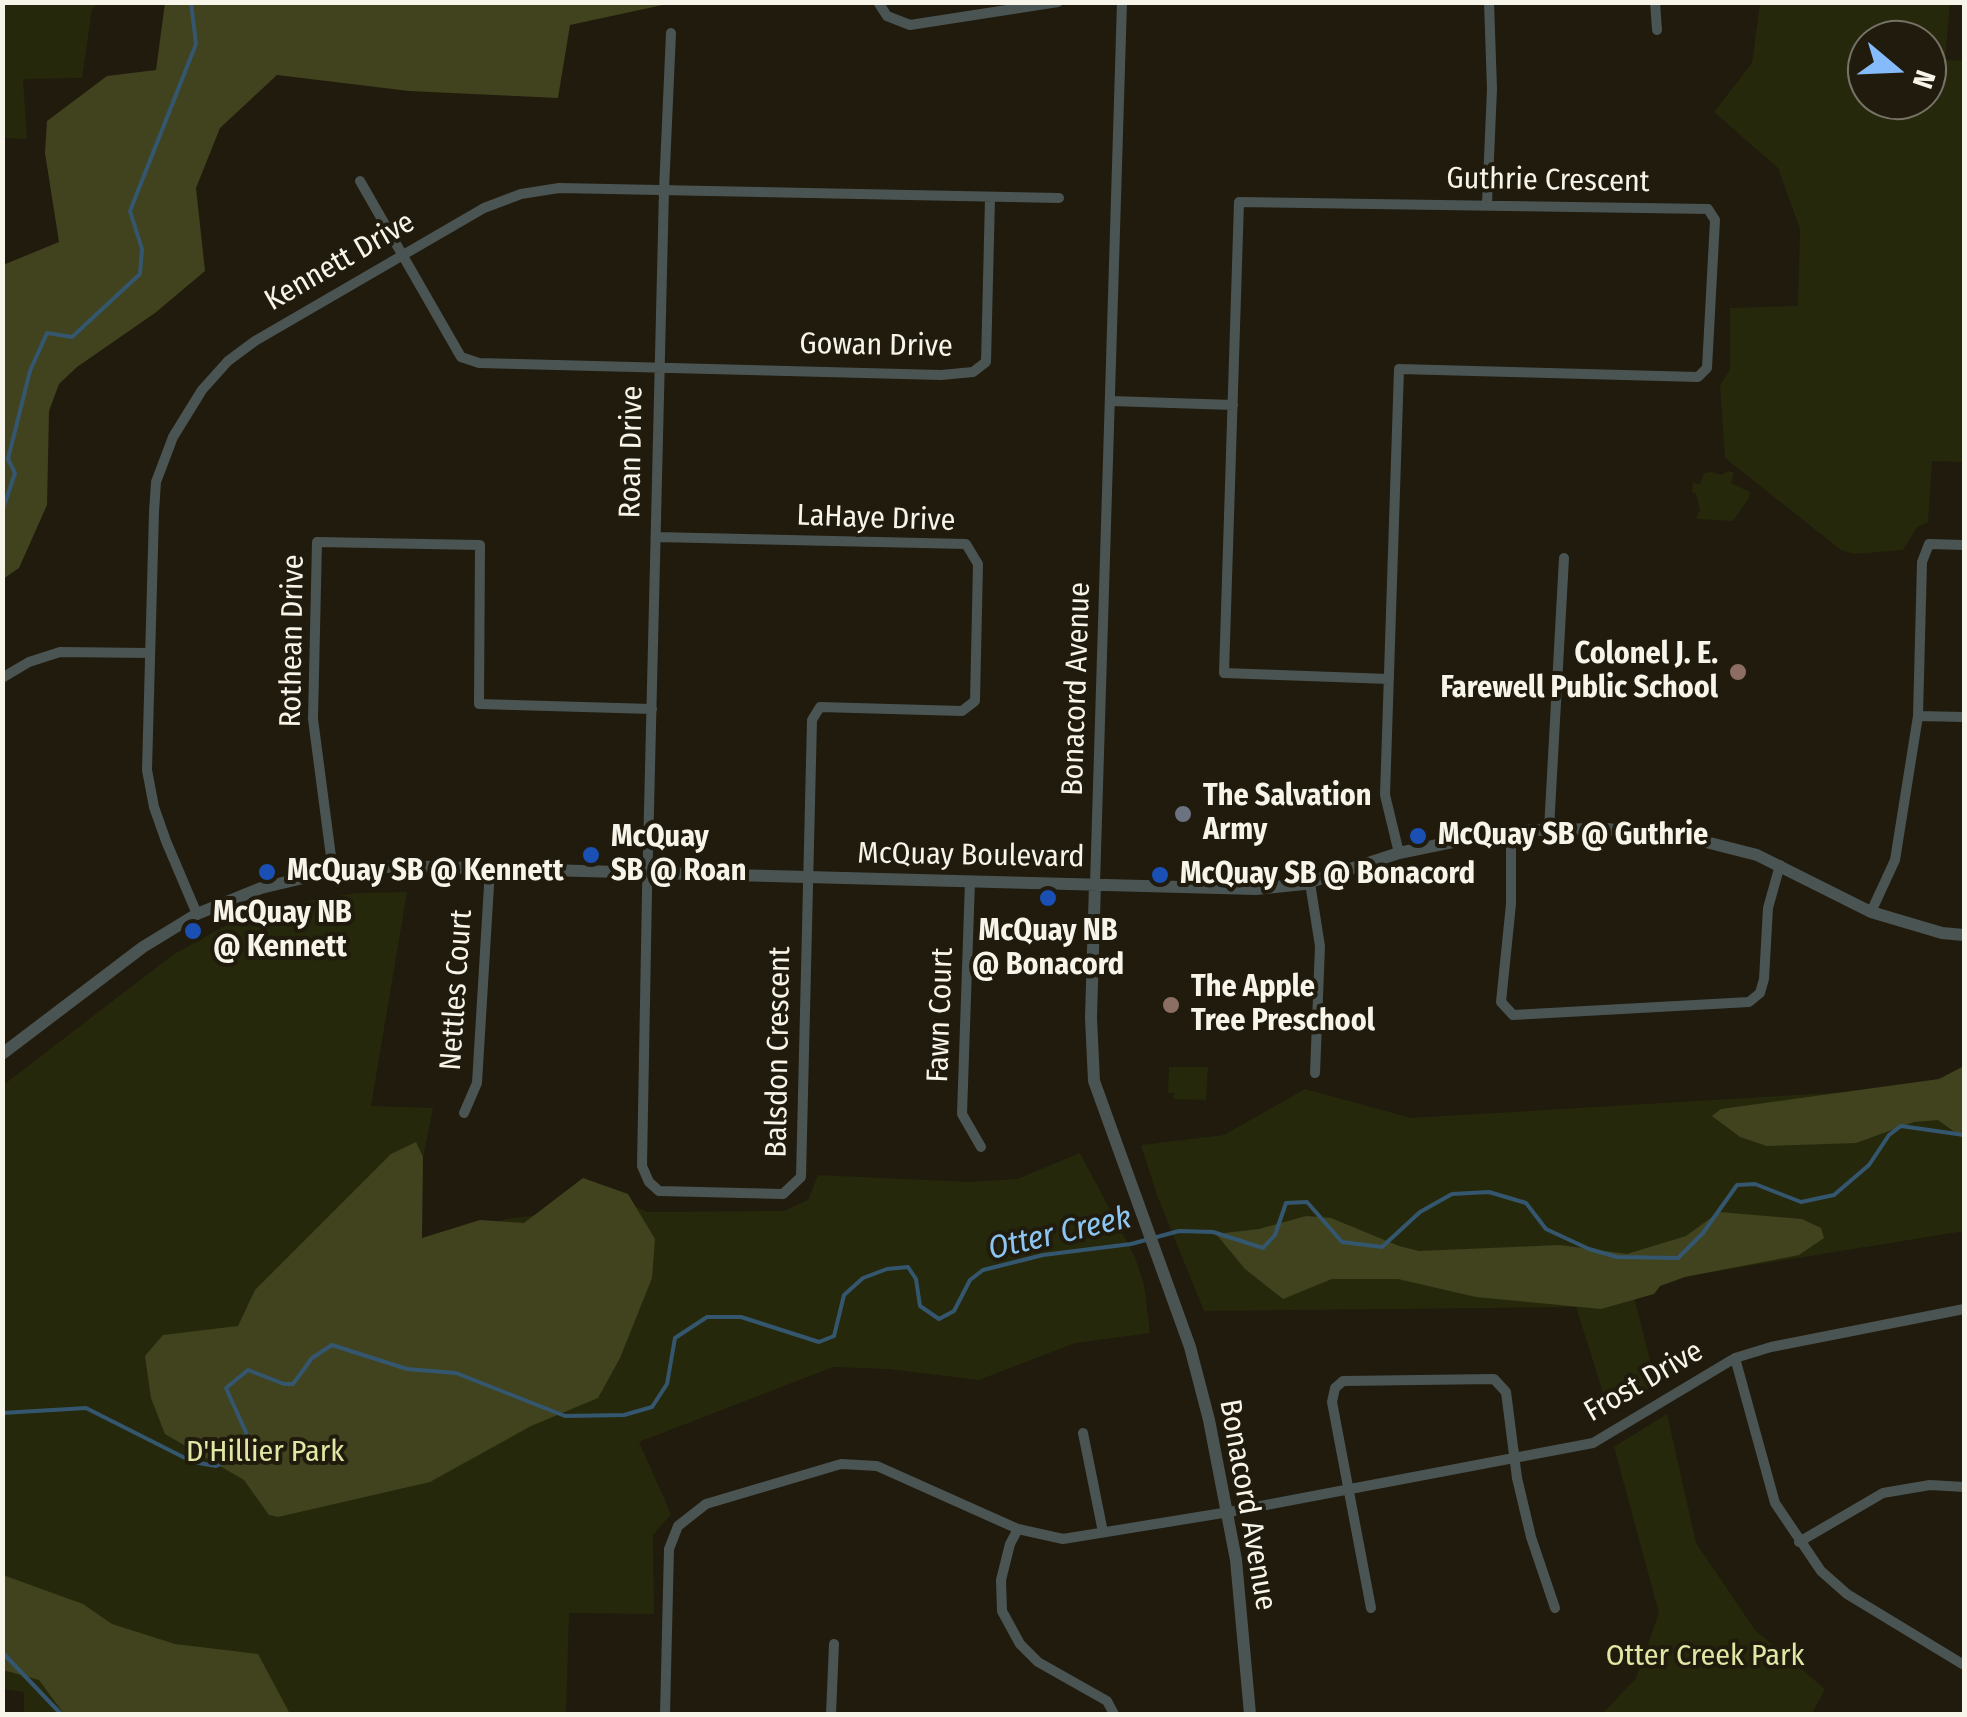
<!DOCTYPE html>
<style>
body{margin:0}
#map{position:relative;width:1967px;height:1717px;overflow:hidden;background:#201b0c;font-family:"Fira Sans Condensed",sans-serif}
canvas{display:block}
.frame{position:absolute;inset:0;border:5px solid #f7f4ea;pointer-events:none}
.north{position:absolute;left:1847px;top:20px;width:100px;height:100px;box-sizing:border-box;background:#201b0c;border:2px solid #767265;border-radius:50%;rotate:109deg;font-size:28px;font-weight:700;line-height:40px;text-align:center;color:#f7f4ea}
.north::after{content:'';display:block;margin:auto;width:35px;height:45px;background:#86bbfb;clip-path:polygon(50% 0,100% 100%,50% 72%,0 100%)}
</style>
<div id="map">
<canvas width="1967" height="1717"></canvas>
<div class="frame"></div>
<div class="north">N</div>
</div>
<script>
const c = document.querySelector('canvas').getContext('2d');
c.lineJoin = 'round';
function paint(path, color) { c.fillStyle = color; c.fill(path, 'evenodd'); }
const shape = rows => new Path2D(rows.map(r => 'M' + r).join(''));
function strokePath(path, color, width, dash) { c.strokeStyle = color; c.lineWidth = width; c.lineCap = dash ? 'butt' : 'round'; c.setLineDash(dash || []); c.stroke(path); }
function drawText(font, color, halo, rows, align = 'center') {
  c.font = font + ' "Fira Sans Condensed",sans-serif'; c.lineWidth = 8; c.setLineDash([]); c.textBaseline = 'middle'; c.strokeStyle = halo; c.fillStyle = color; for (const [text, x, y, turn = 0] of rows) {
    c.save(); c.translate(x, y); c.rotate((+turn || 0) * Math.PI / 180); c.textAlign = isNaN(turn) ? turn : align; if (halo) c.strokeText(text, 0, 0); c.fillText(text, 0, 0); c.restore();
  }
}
paint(shape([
 [2,3,98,3,92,9,82,78,23,79,27,139,3,138],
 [1760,3,1950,3,1945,60,1964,61,1964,462,1932,461,1928,522,1917,527,1903,550,1854,554,1841,550,1725,458,1720,385,1730,370,1730,308,1798,306,1800,229,1778,168,1714,112,1752,63],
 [1867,40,1927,40,1927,100,1867,100],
 [1728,471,1734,473,1731,483,1750,492,1749,498,1733,521,1698,519,1696,518,1700,511,1696,493,1692,492,1693,483,1700,484,1704,473,1712,472,1721,475],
 [407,892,371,1106,433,1108,408,1233,437,1245,506,1219,630,1204,647,1212,784,1211,808,1200,818,1175,969,1182,1017,1179,1080,1153,1135,1257,1144,1285,1150,1333,1075,1343,979,1380,888,1369,833,1367,639,1442,671,1514,653,1535,654,1614,569,1613,566,1714,24,1714,24,1692,2,1689,2,1086,174,954,225,926,306,901,357,893],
 [1169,1067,1208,1067,1206,1100,1174,1099,1174,1093,1168,1093],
 [1964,1080,1964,1231,1631,1285,1656,1385,1609,1411,1576,1307,1204,1311,1157,1195,1141,1145,1224,1135,1305,1089,1411,1118,1948,1086],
 [1667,1414,1696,1543,1755,1630,1825,1689,1812,1714,1602,1714,1636,1678,1659,1613,1614,1447]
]), '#26280c');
paint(shape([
 [165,3,672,3,570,25,558,98,409,91,277,75,220,128,196,188,205,271,155,313,77,367,59,384,49,411,47,505,19,568,3,579,3,265,59,242,45,153,47,121,107,76,156,70],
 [1964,1066,1964,1139,1938,1120,1914,1122,1856,1143,1767,1146,1740,1137,1712,1116,1721,1109,1939,1079],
 [416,1142,423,1157,422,1238,480,1220,524,1223,583,1178,628,1194,655,1239,652,1278,620,1358,598,1398,531,1426,430,1482,278,1517,269,1515,244,1480,165,1434,151,1398,145,1356,163,1335,238,1326,255,1290,391,1154],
 [1719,1212,1802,1219,1821,1228,1824,1238,1799,1255,1685,1277,1660,1286,1654,1294,1601,1309,1476,1297,1398,1279,1332,1279,1283,1299,1245,1269,1216,1234,1259,1229,1306,1216,1331,1218,1399,1246,1419,1251,1560,1245,1627,1254,1686,1236],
 [3,1575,83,1604,112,1624,175,1644,258,1654,290,1714,64,1714,39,1680,3,1670]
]), '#40431e');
strokePath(shape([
 [2,512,15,473,8,459,30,371,47,333,72,337,140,274,142,249,130,211,196,44,191,2],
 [2,1413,86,1408,193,1462,216,1466,239,1456,248,1437,226,1388,248,1370,284,1384,293,1384,312,1358,332,1345,407,1369,456,1373,565,1416,624,1415,652,1407,667,1384,675,1338,707,1317,741,1317,819,1342,834,1336,844,1295,863,1278,887,1269,908,1267,916,1279,920,1306,939,1319,954,1311,970,1280,983,1270,1043,1255,1131,1244,1179,1231,1213,1232,1263,1248,1275,1235,1286,1203,1307,1202,1342,1242,1382,1247,1420,1212,1452,1194,1489,1192,1526,1203,1546,1229,1589,1249,1617,1257,1678,1258,1703,1233,1737,1185,1755,1184,1801,1202,1834,1195,1869,1165,1889,1135,1901,1126,1964,1135],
 [2,1652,61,1714]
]), '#35566f', 4);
strokePath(shape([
 [878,2,887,16,910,25,1058,2],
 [1655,2,1657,30],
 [360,181,461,357,479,363,941,375,973,372,986,362,990,198],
 [1487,204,1492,89,1489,2],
 [1111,401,1233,405],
 [656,537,966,544,978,564,975,701,962,711,820,707,812,720,801,1177,783,1194,659,1191,649,1182,642,1166,647,892,664,190,671,33],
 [2,678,29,662,60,652,150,653],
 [1389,679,1224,673,1239,202,1708,209,1715,220,1707,368,1698,377,1399,369,1385,795,1399,853],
 [1918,716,1964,717],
 [1549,829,1564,558],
 [1511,832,1511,904,1501,1002,1513,1015,1749,1002,1760,993,1764,979,1768,908,1780,865],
 [333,872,313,719,317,542,480,545,479,704,652,709],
 [970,881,962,1114,981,1147],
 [1310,883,1320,946,1315,1073],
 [1095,884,1122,2],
 [1871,912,1895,860,1918,716,1922,562,1929,544,1964,545],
 [197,914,166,841,154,807,147,770,154,512,156,482,173,437,202,390,228,361,255,341,484,208,521,194,559,188,1059,198],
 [464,1113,477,1083,490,869],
 [1735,1358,1775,1503,1821,1571,1847,1594,1964,1665],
 [1083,1433,1103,1532],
 [1018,1529,1010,1544,1001,1580,1002,1611,1020,1644,1038,1662,1107,1701,1114,1714],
 [1799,1542,1883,1493,1930,1485,1964,1487],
 [1371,1608,1332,1402,1335,1388,1343,1381,1494,1379,1506,1392,1517,1478,1531,1537,1555,1608],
 [665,1714,669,1549,678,1526,706,1504,841,1464,877,1466,1018,1529,1063,1539,1229,1512,1593,1443,1735,1358,1771,1347,1964,1309],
 [831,1714,834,1644]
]), '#4a5453', 10);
strokePath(shape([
 [1095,884,1091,1018,1094,1081,1190,1347,1209,1420,1236,1560,1250,1714],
 [2,1054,143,947,197,914,261,888,320,874,396,866,1256,889,1304,884,1399,853,1472,838,1531,830,1607,829,1698,840,1757,855,1871,912,1942,933,1964,935]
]), '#4a5453', 12);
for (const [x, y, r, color] of [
 [1738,672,10,"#8d6e63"],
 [1183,814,10,"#6b7280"],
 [1418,836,10,"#1a4fb4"],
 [591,855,10,"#1a4fb4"],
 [267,872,10,"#1a4fb4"],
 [1160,875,10,"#1a4fb4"],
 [1048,898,10,"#1a4fb4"],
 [193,931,10,"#1a4fb4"],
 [1171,1005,10,"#8d6e63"]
]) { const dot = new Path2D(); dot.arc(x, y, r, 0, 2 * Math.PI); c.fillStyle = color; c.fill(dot); strokePath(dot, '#201b0c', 4); }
drawText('30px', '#f7f4ea', '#201b0c', [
 ["Guthrie Crescent",1548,181,1],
 ["Kennett Drive",340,262,-30],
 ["Gowan Drive",876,346,1],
 ["Roan Drive",632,452,-89],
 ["LaHaye Drive",876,519,2],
 ["Rothean Drive",293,641,-89],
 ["Bonacord Avenue",1077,689,-88],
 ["McQuay Boulevard",971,856,1],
 ["Nettles Court",457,990,-86],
 ["Fawn Court",941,1015,-88],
 ["Balsdon Crescent",779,1052,-89],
 ["Frost Drive",1644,1382,-30],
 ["Bonacord Avenue",1247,1505,80]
]);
drawText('bold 30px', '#f7f4ea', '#201b0c', [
 ["Colonel J. E.",1718,655,"right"],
 ["Farewell Public School",1718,689,"right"],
 ["The Salvation",1203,797],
 ["Army",1203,831],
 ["McQuay SB @ Guthrie",1438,836],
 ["McQuay",611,838],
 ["SB @ Roan",611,872],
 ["McQuay SB @ Kennett",287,872],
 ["McQuay SB @ Bonacord",1180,875],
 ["McQuay NB",213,914],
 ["@ Kennett",213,948],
 ["McQuay NB",1048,932,"center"],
 ["@ Bonacord",1048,966,"center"],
 ["The Apple",1191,988],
 ["Tree Preschool",1191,1022]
], 'left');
drawText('30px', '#e1e7a4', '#201b0c', [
 ["D'Hillier Park",265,1453],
 ["Otter Creek Park",1705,1657]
]);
drawText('italic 32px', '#8cc5f1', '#201b0c', [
 ["Otter Creek",1060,1234,-13]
]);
</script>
